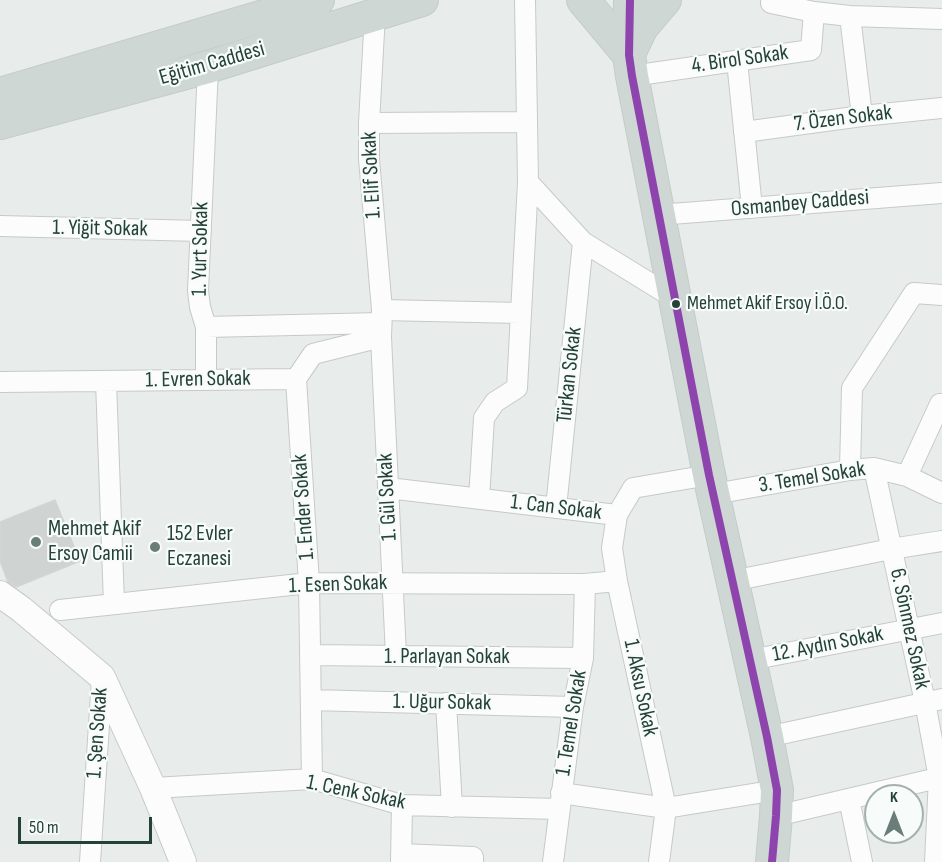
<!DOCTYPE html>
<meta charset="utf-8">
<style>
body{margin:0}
#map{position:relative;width:942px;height:862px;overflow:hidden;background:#e8edeb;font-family:"Sofia Sans Condensed",sans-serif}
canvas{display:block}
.north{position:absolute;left:864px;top:784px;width:60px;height:60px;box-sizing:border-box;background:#f7fbf9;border:2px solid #a3b1ad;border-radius:50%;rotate:0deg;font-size:16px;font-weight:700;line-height:24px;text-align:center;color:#24423a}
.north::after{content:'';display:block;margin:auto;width:21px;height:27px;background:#697e78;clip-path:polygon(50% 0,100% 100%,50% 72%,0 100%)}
.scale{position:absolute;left:18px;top:817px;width:134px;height:27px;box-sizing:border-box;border:3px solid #24423a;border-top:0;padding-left:8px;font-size:18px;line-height:21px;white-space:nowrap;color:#24423a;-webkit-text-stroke:4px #f7fbf9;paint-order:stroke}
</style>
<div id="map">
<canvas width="942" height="862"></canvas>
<div class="north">K</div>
<div class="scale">50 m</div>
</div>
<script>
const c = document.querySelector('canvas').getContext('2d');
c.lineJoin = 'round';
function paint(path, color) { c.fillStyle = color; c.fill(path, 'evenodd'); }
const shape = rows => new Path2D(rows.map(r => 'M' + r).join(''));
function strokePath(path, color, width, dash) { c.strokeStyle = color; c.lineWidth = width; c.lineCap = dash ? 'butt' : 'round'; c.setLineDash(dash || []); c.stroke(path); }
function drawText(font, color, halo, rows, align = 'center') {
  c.font = font + ' "Sofia Sans Condensed",sans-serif'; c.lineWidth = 4.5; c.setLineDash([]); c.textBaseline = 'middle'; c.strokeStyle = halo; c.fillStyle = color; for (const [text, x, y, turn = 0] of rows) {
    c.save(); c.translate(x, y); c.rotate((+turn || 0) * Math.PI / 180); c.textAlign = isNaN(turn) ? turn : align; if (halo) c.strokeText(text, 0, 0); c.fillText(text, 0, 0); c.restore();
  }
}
const building = shape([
 [55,500,80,561,16,587,8,582,0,561,0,522,55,500]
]);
paint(building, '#cfd4d2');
strokePath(building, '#d1d6d4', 1.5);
const minor = shape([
 [771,3,814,12,850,16,942,19],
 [375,14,369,123,369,159,382,310,381,337,396,656],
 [850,16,862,116],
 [737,61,752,208],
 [208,67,198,291,200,307,206,327,381,323],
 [632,76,811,50,814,12],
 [369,123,527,122],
 [744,132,862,116,942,108],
 [528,182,583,242,674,298],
 [658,215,942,193],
 [0,226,201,231],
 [382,310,521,313,528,182,525,0],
 [206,327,206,380],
 [296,379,309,583,312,779],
 [106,381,114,604],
 [0,382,296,379,313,354,381,337],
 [874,468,925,702,939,778,935,862],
 [850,470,852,388,914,293,942,295],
 [907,476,940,404,942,404],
 [388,488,617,515,633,488,709,475],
 [714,494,850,470,874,468,907,476,942,493],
 [479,499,484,418,495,402,517,388,521,313],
 [556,508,583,242],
 [617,515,612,548,617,581,666,808,659,862],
 [732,581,891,549,942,541],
 [60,610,309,583,585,584,617,581],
 [311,655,583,658],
 [750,660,942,623],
 [311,700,573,707],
 [446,703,452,807],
 [767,737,942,699],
 [153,788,312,779,402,805,559,809],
 [561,793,666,808,777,790],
 [849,799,862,862],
 [776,816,942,777],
 [401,854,473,857,473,862],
 [90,862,102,679],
 [401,862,402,805],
 [553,862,573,707,583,658,585,584]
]);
const tertiary = shape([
 [0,594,21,609,102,677,153,788,183,862]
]);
const primary = shape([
 [583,0,629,55],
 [630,0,629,55,632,76,709,475,767,737,777,790,776,816,772,862],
 [630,52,642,27,665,0],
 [0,94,318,0],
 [0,123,208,67,422,0]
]);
strokePath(minor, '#c5cac8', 22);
strokePath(tertiary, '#c5cac8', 28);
strokePath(primary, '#c3ccc9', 34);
strokePath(minor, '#fcfcfc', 20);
strokePath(tertiary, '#fcfcfc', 26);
strokePath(primary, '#cfd7d5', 32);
strokePath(shape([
 [630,0,629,55,632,76,709,475,767,737,777,790,776,816,772,862]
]), '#8e44ad', 8);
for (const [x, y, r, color] of [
 [676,304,5,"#24423a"],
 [36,542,6,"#697e78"],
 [155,547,6,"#697e78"]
]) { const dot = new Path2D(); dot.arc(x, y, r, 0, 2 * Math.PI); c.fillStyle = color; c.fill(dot); strokePath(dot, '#f7fbf9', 2); }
drawText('20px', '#24423a', '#f7fbf9', [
 ["Mehmet Akif Ersoy İ.Ö.O.",687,304]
], 'left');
drawText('22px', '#24423a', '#f7fbf9', [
 ["4. Birol Sokak",740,60,-8],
 ["Eğitim Caddesi",212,64,-16],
 ["7. Özen Sokak",843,119,-7],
 ["1. Elif Sokak",372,175,-93],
 ["Osmanbey Caddesi",800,204,-5],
 ["1. Yiğit Sokak",100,229,1],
 ["1. Yurt Sokak",201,249,-89],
 ["Türkan Sokak",570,375,-84],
 ["1. Evren Sokak",198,380,-1],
 ["3. Temel Sokak",812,478,-9],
 ["1. Gül Sokak",388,497,-93],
 ["1. Ender Sokak",304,507,-94],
 ["1. Can Sokak",556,508,7],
 ["1. Esen Sokak",338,585,-2],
 ["6. Sönmez Sokak",909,629,78],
 ["12. Aydın Sokak",828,645,-11],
 ["1. Parlayan Sokak",447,657],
 ["1. Aksu Sokak",640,688,78],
 ["1. Uğur Sokak",442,703,1],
 ["1. Temel Sokak",572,723,-81],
 ["1. Şen Sokak",98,733,-86],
 ["1. Cenk Sokak",356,793,12]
]);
drawText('22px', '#24423a', '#f7fbf9', [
 ["Mehmet Akif",48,529],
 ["Ersoy Camii",48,554],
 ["152 Evler",167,534],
 ["Eczanesi",167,559]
], 'left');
</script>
